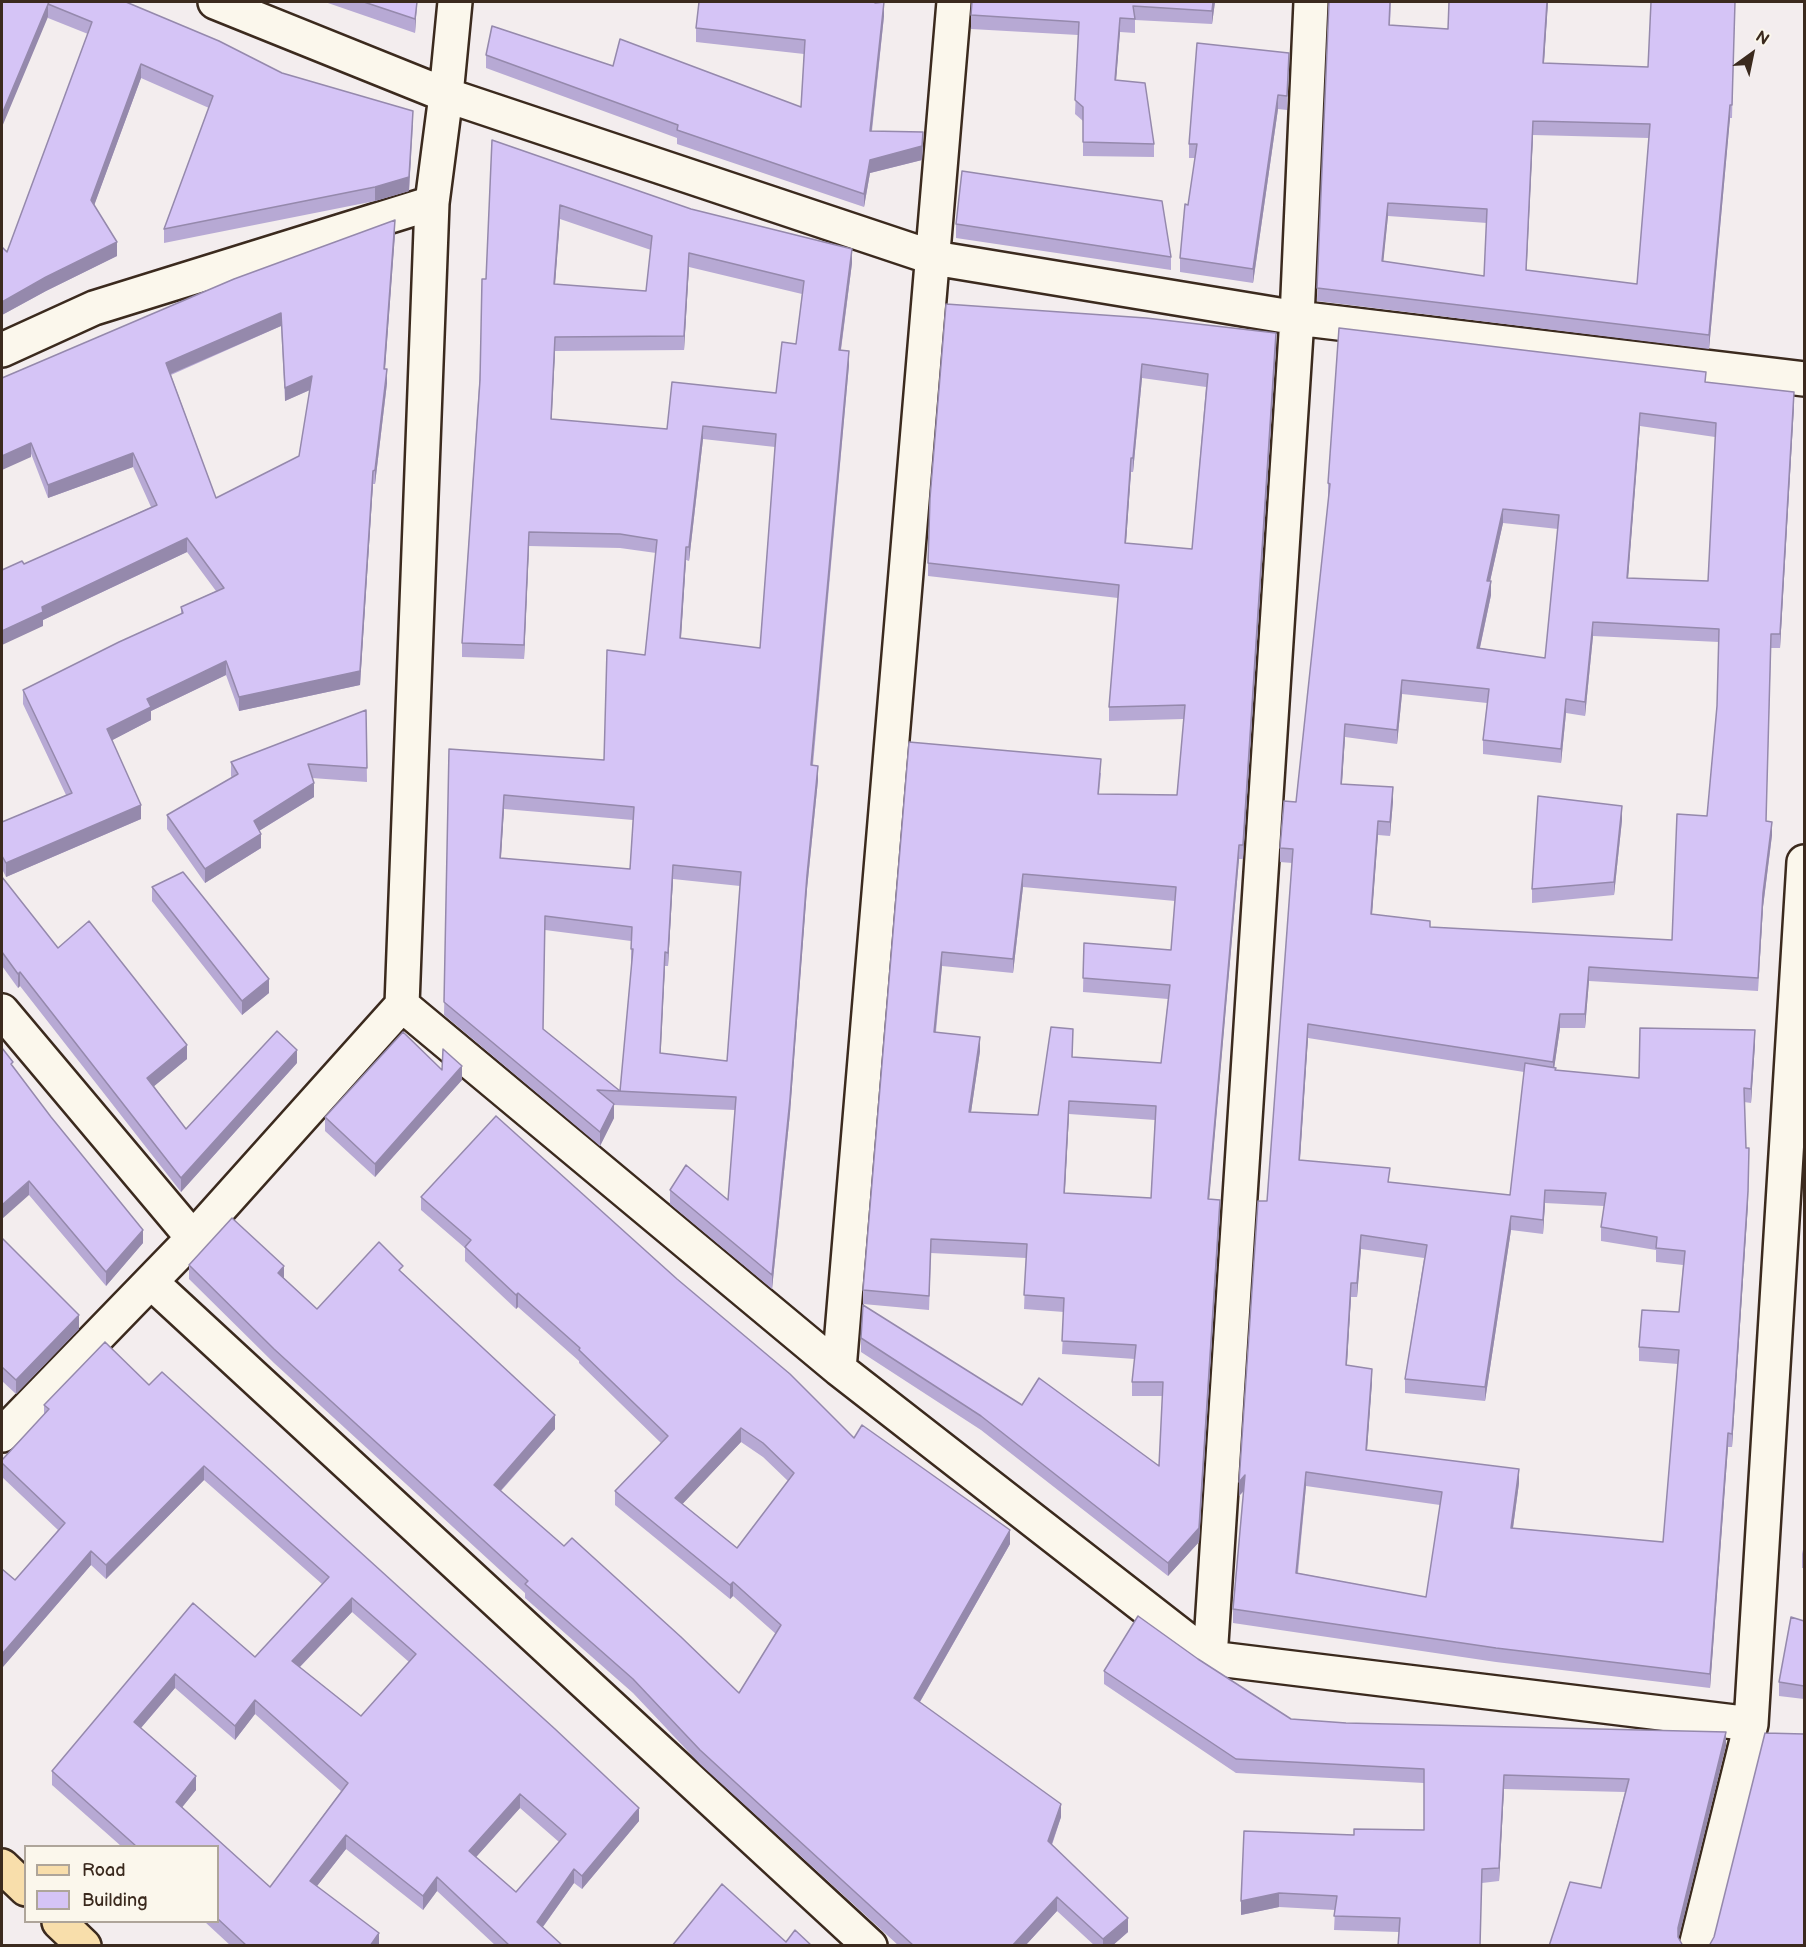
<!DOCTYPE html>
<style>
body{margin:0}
#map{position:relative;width:1806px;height:1947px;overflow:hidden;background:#f3edee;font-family:"Balsamiq Sans",sans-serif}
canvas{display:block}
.frame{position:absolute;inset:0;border:3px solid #3b2a1e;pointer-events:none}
.legend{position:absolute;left:24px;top:1845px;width:195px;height:78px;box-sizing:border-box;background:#fbf7ec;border:2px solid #aea59a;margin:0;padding:8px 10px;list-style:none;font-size:18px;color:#3b2a1e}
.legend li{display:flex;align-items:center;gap:12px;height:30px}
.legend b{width:30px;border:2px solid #aea59a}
.north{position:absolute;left:1722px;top:24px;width:60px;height:60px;-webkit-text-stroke:4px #fbf7ec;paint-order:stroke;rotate:33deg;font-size:16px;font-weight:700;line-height:24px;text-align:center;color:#3b2a1e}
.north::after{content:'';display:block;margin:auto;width:21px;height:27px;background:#3b2a1e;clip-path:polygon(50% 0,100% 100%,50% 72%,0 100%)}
</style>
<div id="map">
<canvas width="1806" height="1947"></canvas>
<div class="frame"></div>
<ul class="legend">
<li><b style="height:8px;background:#f8deab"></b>Road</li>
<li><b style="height:16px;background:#d5c4f6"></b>Building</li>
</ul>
<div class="north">N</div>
</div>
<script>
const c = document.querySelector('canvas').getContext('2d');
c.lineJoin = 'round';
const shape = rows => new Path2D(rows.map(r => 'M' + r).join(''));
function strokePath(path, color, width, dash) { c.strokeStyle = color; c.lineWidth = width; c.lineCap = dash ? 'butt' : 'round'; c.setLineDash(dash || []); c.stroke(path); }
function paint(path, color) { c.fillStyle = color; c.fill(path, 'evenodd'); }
const minor = shape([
 [215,2,446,95,934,258,1297,318,1804,379],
 [2,350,94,308,432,203],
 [402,1005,839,1369,1210,1658,1751,1724],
 [2,1011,193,1238],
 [151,1282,870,1946],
 [839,1369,954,2],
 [2,1435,193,1238,402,1005,432,203,446,95,455,2],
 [1210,1658,1297,318,1311,2],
 [1696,1946,1751,1724,1804,862]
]);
const major = shape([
 [2,1866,26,1889],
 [59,1922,84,1946]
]);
strokePath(minor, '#3b2a1e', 38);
strokePath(major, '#3b2a1e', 38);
strokePath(minor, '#fbf7ec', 33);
strokePath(major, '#f8deab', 33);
paint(shape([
 [2,2,126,2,282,73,413,125,409,191,375,201,164,243,164,229,209,108,141,78,94,205,117,256,46,291,2,315,2,247,7,252,88,34,48,18,48,17],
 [325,2,417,2,415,33],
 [699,2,877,2,884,16,872,131,923,146,922,160,870,173,864,207,677,144,677,138,486,68,486,55,613,66,801,107,804,54,696,42,696,28],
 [1215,2,1212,24,1135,20,1135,33,1120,32,1116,80,1154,144,1154,157,1083,156,1083,121,1075,114,1078,35,971,29,971,15],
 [1244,2,1293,2,1292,3],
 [1329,2,1391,2,1390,25,1448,29,1548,2,1544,63,1648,67,1735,2,1732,118,1730,118,1709,349,1317,301],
 [1533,135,1649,138,1637,284,1526,270],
 [1388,216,1487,223,1484,276,1383,261],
 [1289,66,1287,110,1278,109,1253,283,1180,272,1180,258,1195,158,1189,158,1189,144],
 [492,140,691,209,852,263,841,350,849,365,813,765,818,780,807,889,790,1113,772,1289,670,1204,670,1190,728,1200,735,1110,614,1105,614,1118,600,1146,444,1015,449,749,604,760,645,655,656,553,620,548,529,546,524,659,462,657,462,643,486,279],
 [560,219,651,250,646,291,555,284],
 [689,267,802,294,796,344,776,393,667,429,551,420,555,351,684,350],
 [703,439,775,447,760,648,681,639,686,560,689,561],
 [504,809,633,820,630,869,501,858],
 [673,879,740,886,727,1061,660,1053,665,966,668,966],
 [545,930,631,941,631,963,632,963,620,1091,543,1029],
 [956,224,1171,257,1171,270,956,238],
 [395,234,385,369,387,383,375,484,373,484,360,685,239,711,226,675,151,711,151,720,112,740,141,819,6,877,2,869,2,822,66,795,23,704,23,690,181,614,181,607,216,591,187,552,43,620,43,626,24,564,151,507,133,467,48,498,2,378],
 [281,326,285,401,310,390,299,456,216,498,171,375],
 [946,304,1276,347,1243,859,1239,859,1209,1199,1220,1213,1199,1542,1168,1576,981,1430,861,1352,861,1338,1022,1405,1159,1466,1163,1396,1132,1396,1132,1382,1135,1359,1062,1354,1064,1312,1024,1309,1026,1258,931,1253,929,1310,863,1304,863,1290,909,742,1101,773,1099,794,1177,795,1184,719,1109,721,1109,707,1118,598,928,576,928,563],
 [1142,378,1206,387,1192,549,1126,543,1131,472,1133,472],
 [1023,887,1175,901,1171,950,1084,943,1083,992,1168,999,1161,1063,1072,1057,1073,1043,1038,1115,971,1112,980,1051,936,1032,942,966,1013,973],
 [1069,1114,1155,1120,1151,1198,1065,1193],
 [1706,382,1794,406,1780,648,1771,648,1766,821,1772,835,1763,907,1758,991,1589,981,1585,1028,1560,1028,1554,1068,1556,1070,1639,1078,1755,1044,1751,1103,1744,1102,1748,1204,1732,1447,1728,1447,1710,1688,1496,1662,1233,1623,1233,1609,1244,1491,1239,1496,1267,1201,1292,863,1280,862,1280,848,1296,802,1329,497,1328,497,1328,483],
 [1640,426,1715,437,1708,581,1628,578],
 [1503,523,1558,529,1545,658,1480,648,1491,595,1490,581],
 [1593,636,1719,642,1717,706,1707,816,1672,940,1430,927,1372,914,1378,835,1390,836,1393,801,1342,784,1345,737,1397,744,1402,694,1487,703,1483,740,1483,754,1561,763,1566,713,1585,716],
 [1308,1038,1524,1072,1510,1195,1390,1182,1300,1160],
 [1545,1203,1604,1206,1601,1227,1601,1241,1656,1250,1656,1262,1683,1265,1679,1312,1639,1347,1639,1361,1678,1364,1663,1542,1513,1528,1519,1483,1367,1450,1372,1382,1347,1365,1351,1297,1357,1297,1361,1249,1424,1258,1405,1379,1405,1393,1485,1401,1511,1230,1543,1234],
 [1306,1486,1440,1505,1426,1597,1298,1573],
 [366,710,367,782,312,778,314,797,259,831,261,848,205,883,167,829,167,815,232,778,231,776,231,762],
 [1622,820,1614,895,1532,903,1532,889],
 [2,877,58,948,187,1059,154,1086,186,1129,297,1063,181,1192,20,986,18,988,2,966],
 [152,887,269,993,242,1015,152,901],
 [13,1066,143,1243,106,1286,29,1195],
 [442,1070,462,1080,375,1177,325,1131,325,1117],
 [421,1197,854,1438,1010,1544,920,1702,1061,1817,1052,1845,1128,1932,1112,1946,1095,1946,1057,1911,1025,1946,899,1946,700,1764,633,1693,525,1598,525,1593,274,1363,189,1279,189,1265,284,1278,317,1309,403,1273,555,1429,501,1491,564,1546,739,1693,776,1634,733,1596,730,1599,615,1505,615,1491,661,1443,579,1363,579,1361,518,1307,516,1309,465,1261,465,1248,421,1210],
 [741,1442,763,1457,788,1481,737,1548,682,1504],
 [2,1238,79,1329,16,1394,2,1381],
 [149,1385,639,1821,582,1889,574,1883,543,1927,563,1946,496,1946,437,1891,423,1910,346,1849,317,1886,379,1946,231,1946,205,1922,218,1922,218,1846,121,1846,52,1785,52,1771,193,1603,255,1657,322,1584,204,1480,106,1579,91,1565,2,1668,2,1569,15,1580,58,1530,2,1477,2,1460,44,1415,44,1405],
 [352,1612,409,1662,361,1716,300,1667],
 [175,1688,235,1740,255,1714,341,1791,270,1887,182,1807,196,1790,141,1728],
 [520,1808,559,1842,516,1892,476,1857],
 [1804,1545,1804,1568,1802,1568,1802,1554],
 [1804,1621,1804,1699,1779,1696,1779,1682],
 [1198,1659,1291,1719,1346,1723,1726,1746,1601,1888,1625,1792,1504,1789,1499,1881,1482,1883,1399,1932,1334,1930,1335,1910,1279,1907,1241,1915,1354,1835,1424,1830,1424,1783,1236,1773,1104,1684,1104,1671]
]), '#b7a9d4');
paint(shape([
 [417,2,415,33,415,19],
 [884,2,884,16,870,145,870,131],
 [1213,2,1215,2,1212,24,1212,11],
 [1547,2,1548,2,1543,77,1543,63],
 [48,4,48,17,2,127,2,114],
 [1120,18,1120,32,1115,94,1115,80],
 [141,64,141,78,91,214,91,200],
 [1278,95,1278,109,1253,283,1253,269],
 [1730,105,1730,118,1709,349,1709,335],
 [413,111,409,191,375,201,375,187],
 [1533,121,1533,135,1526,283,1526,270],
 [923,132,922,160,870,173,864,207,864,194,870,160],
 [1388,203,1388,216,1382,275,1382,261],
 [560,205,560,219,554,298,554,284],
 [395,220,395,234,384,383,384,369],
 [117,242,117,256,46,291,2,315,2,302,46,277],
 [852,249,852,263,839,363,839,350],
 [689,253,689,267,684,350,684,336],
 [281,313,281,326,166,376,166,363],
 [1276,333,1276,347,1243,859,1243,845],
 [555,337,555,351,551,433,551,419],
 [849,351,849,365,811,779,811,765],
 [1142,364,1142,378,1133,472,1133,458],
 [387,369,387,383,375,484,375,470],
 [312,376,312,389,285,401,285,388],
 [1794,392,1794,406,1780,648,1780,634],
 [1640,413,1640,426,1627,592,1627,578],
 [703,426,703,439,689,561,689,547],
 [31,443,31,457,2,470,2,456],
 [133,453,133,467,48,498,48,485],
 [1131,458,1131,472,1125,557,1125,543],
 [373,471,373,484,360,685,239,711,239,697],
 [1503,509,1503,523,1487,595,1487,581],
 [529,532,529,546,524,659,524,645],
 [187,538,187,552,43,620,43,626,2,645,2,631,42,607],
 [686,547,686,560,680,652,680,638],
 [1491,581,1491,595,1477,661,1477,648],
 [1593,622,1593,636,1585,716,1585,702],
 [226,661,226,675,151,711,151,720,107,743,107,729,147,699],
 [1402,680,1402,694,1397,744,1397,730],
 [1566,699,1566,713,1561,763,1561,749],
 [1345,724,1345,737,1341,797,1341,784],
 [818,766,818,780,807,889,790,1113,772,1289,772,1275,807,875],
 [314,783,314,797,254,834,254,821],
 [1393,787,1393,801,1390,836,1390,822],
 [504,795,504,809,500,872,500,858],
 [141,805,141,819,6,877,6,863],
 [1622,806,1622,820,1614,895,1614,882],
 [1378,821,1378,835,1371,928,1371,914],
 [1772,822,1772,835,1763,907,1758,991,1763,893],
 [261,834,261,848,205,883,205,869],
 [1239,845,1239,859,1208,1213,1208,1199],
 [673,865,673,879,668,966,668,953],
 [1023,874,1023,887,1013,973,1013,959],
 [665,952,665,966,660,1067,660,1053],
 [942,952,942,966,934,1046,934,1032],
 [1589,967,1589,981,1585,1028,1585,1014],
 [20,972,20,986,18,988,18,974],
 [269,979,269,993,242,1015,242,1001],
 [1560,1014,1560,1028,1553,1076,1553,1062],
 [1308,1024,1308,1038,1299,1173,1299,1160],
 [1755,1030,1755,1044,1751,1103,1751,1089],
 [980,1037,980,1051,969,1126,969,1112],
 [187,1045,187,1059,147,1092,147,1078],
 [297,1050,297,1063,181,1192,181,1178],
 [462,1066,462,1080,375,1177,375,1164],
 [1069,1101,1069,1114,1064,1206,1064,1193],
 [614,1104,614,1118,600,1146,600,1132],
 [1749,1148,1748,1204,1732,1447,1732,1434],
 [29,1181,29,1195,2,1219,2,1205],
 [1545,1190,1545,1203,1543,1234,1543,1220],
 [1220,1200,1220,1213,1199,1542,1168,1576,1168,1563],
 [1511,1216,1511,1230,1485,1401,1485,1387],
 [143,1230,143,1243,106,1286,106,1272],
 [1361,1235,1361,1249,1357,1297,1357,1283],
 [284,1266,284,1280,278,1273],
 [1351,1283,1351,1297,1346,1379,1346,1365],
 [518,1293,518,1307,516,1309,516,1295],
 [79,1315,79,1329,16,1394,16,1380],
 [1372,1369,1372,1382,1366,1464,1366,1450],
 [555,1415,555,1429,494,1498,494,1485],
 [741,1428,741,1442,675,1512,675,1498],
 [1728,1433,1728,1447,1710,1688,1710,1674],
 [204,1466,204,1480,106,1579,106,1565],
 [1519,1469,1519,1483,1511,1542,1511,1528],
 [1306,1472,1306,1486,1296,1586,1296,1573],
 [1245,1475,1245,1489,1239,1496,1239,1482],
 [1010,1530,1010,1544,914,1712,914,1698],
 [91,1551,91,1565,2,1668,2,1654],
 [733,1582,733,1596,730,1599,730,1585],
 [352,1598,352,1612,292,1675,292,1661],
 [175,1674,175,1688,134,1736,134,1722],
 [255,1700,255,1714,235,1740,235,1726],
 [1726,1732,1726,1746,1678,1941,1678,1928],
 [1504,1775,1504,1789,1499,1881,1499,1868],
 [196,1776,196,1790,176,1815,176,1802],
 [520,1794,520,1808,469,1865,469,1851],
 [1061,1804,1061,1817,1048,1855,1048,1841],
 [639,1808,639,1821,582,1889,582,1876],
 [346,1835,346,1849,310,1895,310,1881],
 [574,1869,574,1883,537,1935,537,1922],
 [437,1877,437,1891,423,1910,423,1896],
 [1279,1893,1279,1907,1241,1915,1241,1901],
 [1057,1897,1057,1911,1025,1946,1012,1946],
 [1128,1918,1128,1932,1112,1946,1103,1946,1103,1939],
 [379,1933,379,1946,370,1946]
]), '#9589ac');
const building = shape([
 [2,2,49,2,2,114,2,2],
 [49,2,126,2,219,41,282,73,413,111,409,177,375,187,164,229,213,96,141,64,91,200,117,242,46,277,2,302,2,247,7,252,92,22,48,4,49,2],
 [364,2,417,2,415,19,364,2],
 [699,2,875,2,875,3,884,2,870,131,923,132,922,146,870,160,864,194,677,130,678,125,486,55,492,26,613,66,620,39,801,107,805,40,696,28,699,2],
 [972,2,1213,2,1212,11,1133,6,1135,19,1120,18,1115,80,1145,83,1154,144,1083,142,1083,107,1075,100,1079,22,971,15,972,2],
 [1329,2,1390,2,1389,25,1448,29,1449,2,1547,2,1543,63,1648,67,1651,2,1735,2,1732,105,1730,105,1709,335,1317,288,1329,2],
 [1533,121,1650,124,1637,284,1526,270,1533,121],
 [1388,203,1487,209,1484,276,1382,261,1388,203],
 [1197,43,1289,53,1287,96,1278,95,1253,269,1180,258,1185,204,1188,205,1197,144,1189,144,1197,43],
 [492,140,691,209,852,249,839,350,849,351,811,765,818,766,807,875,790,1099,772,1275,670,1190,686,1165,728,1200,736,1097,597,1090,614,1104,600,1132,444,1002,449,749,604,760,607,650,645,655,657,540,620,534,529,532,524,645,462,643,480,380,482,279,486,279,492,140],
 [560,205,652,236,646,291,554,284,560,205],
 [689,253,804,281,796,344,782,342,776,393,672,382,667,429,551,419,555,337,684,336,689,253],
 [703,426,776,434,760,648,680,638,686,547,689,547,703,426],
 [504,795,634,807,630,869,500,858,504,795],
 [673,865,741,872,727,1061,660,1053,665,952,668,953,673,865],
 [545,916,632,927,631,949,633,949,620,1091,543,1029,545,916],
 [962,171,1162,201,1171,257,956,224,962,171],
 [395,220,384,369,387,369,375,470,373,471,360,671,239,697,226,661,147,699,151,707,107,729,141,805,6,863,2,856,2,822,72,793,23,690,119,642,183,613,181,607,224,588,187,538,42,607,43,612,2,631,2,570,22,561,24,564,157,505,133,453,48,485,31,443,2,456,2,378,234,279,395,220],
 [281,313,285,388,312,376,299,456,216,498,166,363,281,313],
 [946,304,1146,318,1276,333,1243,845,1239,845,1208,1199,1220,1200,1199,1528,1168,1563,981,1416,861,1338,863,1305,1022,1405,1039,1378,1159,1466,1163,1382,1132,1382,1136,1345,1062,1341,1064,1298,1024,1295,1027,1244,931,1239,929,1296,863,1290,909,742,1101,759,1098,794,1177,795,1185,705,1109,707,1119,585,928,563,930,498,946,304],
 [1142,364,1208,374,1192,549,1125,543,1131,458,1133,458,1142,364],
 [1023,874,1176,887,1171,950,1084,943,1083,978,1170,985,1161,1063,1072,1057,1073,1029,1051,1027,1038,1115,969,1112,980,1037,934,1032,942,952,1013,959,1023,874],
 [1069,1101,1156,1106,1151,1198,1064,1193,1069,1101],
 [1339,328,1706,372,1705,382,1794,392,1780,634,1771,634,1766,821,1772,822,1763,893,1758,978,1589,967,1585,1014,1560,1014,1553,1062,1308,1024,1299,1160,1390,1168,1388,1182,1510,1195,1525,1063,1556,1068,1555,1070,1639,1078,1640,1028,1755,1030,1751,1089,1744,1088,1746,1148,1749,1148,1748,1191,1732,1434,1728,1433,1710,1674,1496,1648,1233,1609,1245,1475,1239,1482,1258,1201,1267,1201,1293,849,1280,848,1284,801,1296,802,1330,484,1328,483,1339,328],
 [1640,413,1716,423,1708,581,1627,578,1640,413],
 [1503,509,1559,515,1545,658,1477,648,1491,581,1487,581,1503,509],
 [1593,622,1719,629,1717,706,1707,816,1677,814,1672,940,1430,927,1430,921,1371,914,1378,821,1390,822,1393,787,1341,784,1345,724,1397,730,1402,680,1489,689,1483,740,1561,749,1566,699,1585,702,1593,622],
 [1545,1190,1606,1193,1601,1227,1657,1237,1656,1248,1685,1251,1679,1312,1642,1310,1639,1347,1679,1350,1663,1542,1511,1528,1519,1469,1366,1450,1372,1369,1346,1365,1351,1283,1357,1283,1361,1235,1427,1245,1405,1379,1485,1387,1511,1216,1543,1220,1545,1190],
 [1306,1472,1442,1492,1426,1597,1296,1573,1306,1472],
 [366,710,367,768,308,764,314,783,254,821,261,834,205,869,167,815,238,774,231,762,366,710],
 [1538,796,1622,806,1614,882,1532,889,1538,796],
 [183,872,269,979,242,1001,152,887,183,872],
 [2,877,58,948,89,921,187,1045,147,1078,186,1129,277,1031,297,1050,181,1178,20,972,18,974,2,952,2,877],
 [403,1032,442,1070,443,1049,462,1066,375,1164,325,1117,403,1032],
 [2,1048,13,1062,11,1064,51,1117,143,1230,106,1272,29,1181,2,1205,2,1048],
 [496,1116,677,1279,790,1374,854,1438,862,1425,1010,1530,914,1698,1061,1804,1048,1841,1128,1918,1103,1939,1057,1897,1012,1946,914,1946,700,1750,633,1679,525,1584,528,1581,274,1349,189,1265,232,1218,284,1266,278,1273,317,1309,379,1242,403,1266,399,1270,555,1415,494,1485,564,1546,572,1538,681,1637,739,1693,781,1625,733,1582,730,1585,615,1491,668,1436,579,1350,580,1348,518,1293,516,1295,465,1247,471,1240,421,1197,496,1116],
 [741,1428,763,1443,794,1473,737,1548,675,1498,741,1428],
 [2,1238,79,1315,16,1380,2,1367,2,1238],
 [105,1342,149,1385,162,1372,555,1729,639,1808,582,1876,574,1869,537,1922,563,1946,510,1946,437,1877,423,1896,346,1835,310,1881,379,1933,370,1946,247,1946,218,1919,218,1846,136,1846,52,1771,193,1603,255,1657,329,1577,204,1466,106,1565,91,1551,2,1654,2,1569,15,1580,65,1523,2,1463,2,1460,49,1409,44,1405,105,1342],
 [352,1598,416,1654,361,1716,292,1661,352,1598],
 [175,1674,235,1726,255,1700,348,1783,270,1887,176,1802,196,1776,134,1722,175,1674],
 [520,1794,566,1834,516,1892,469,1851,520,1794],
 [1138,1616,1198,1659,1291,1719,1346,1723,1726,1732,1678,1928,1678,1937,1683,1946,1549,1946,1570,1882,1601,1888,1629,1779,1504,1775,1499,1868,1482,1869,1480,1946,1398,1946,1400,1918,1334,1916,1337,1896,1279,1893,1241,1901,1244,1831,1354,1835,1354,1829,1424,1830,1424,1769,1236,1759,1104,1671,1138,1616],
 [1791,1617,1804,1621,1804,1686,1779,1682,1791,1617],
 [1765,1733,1804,1734,1804,1946,1709,1946,1714,1937,1765,1733],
 [722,1884,786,1942,795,1930,812,1946,672,1946,722,1884]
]);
paint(building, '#d5c4f6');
strokePath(building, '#9589ac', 1.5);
</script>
